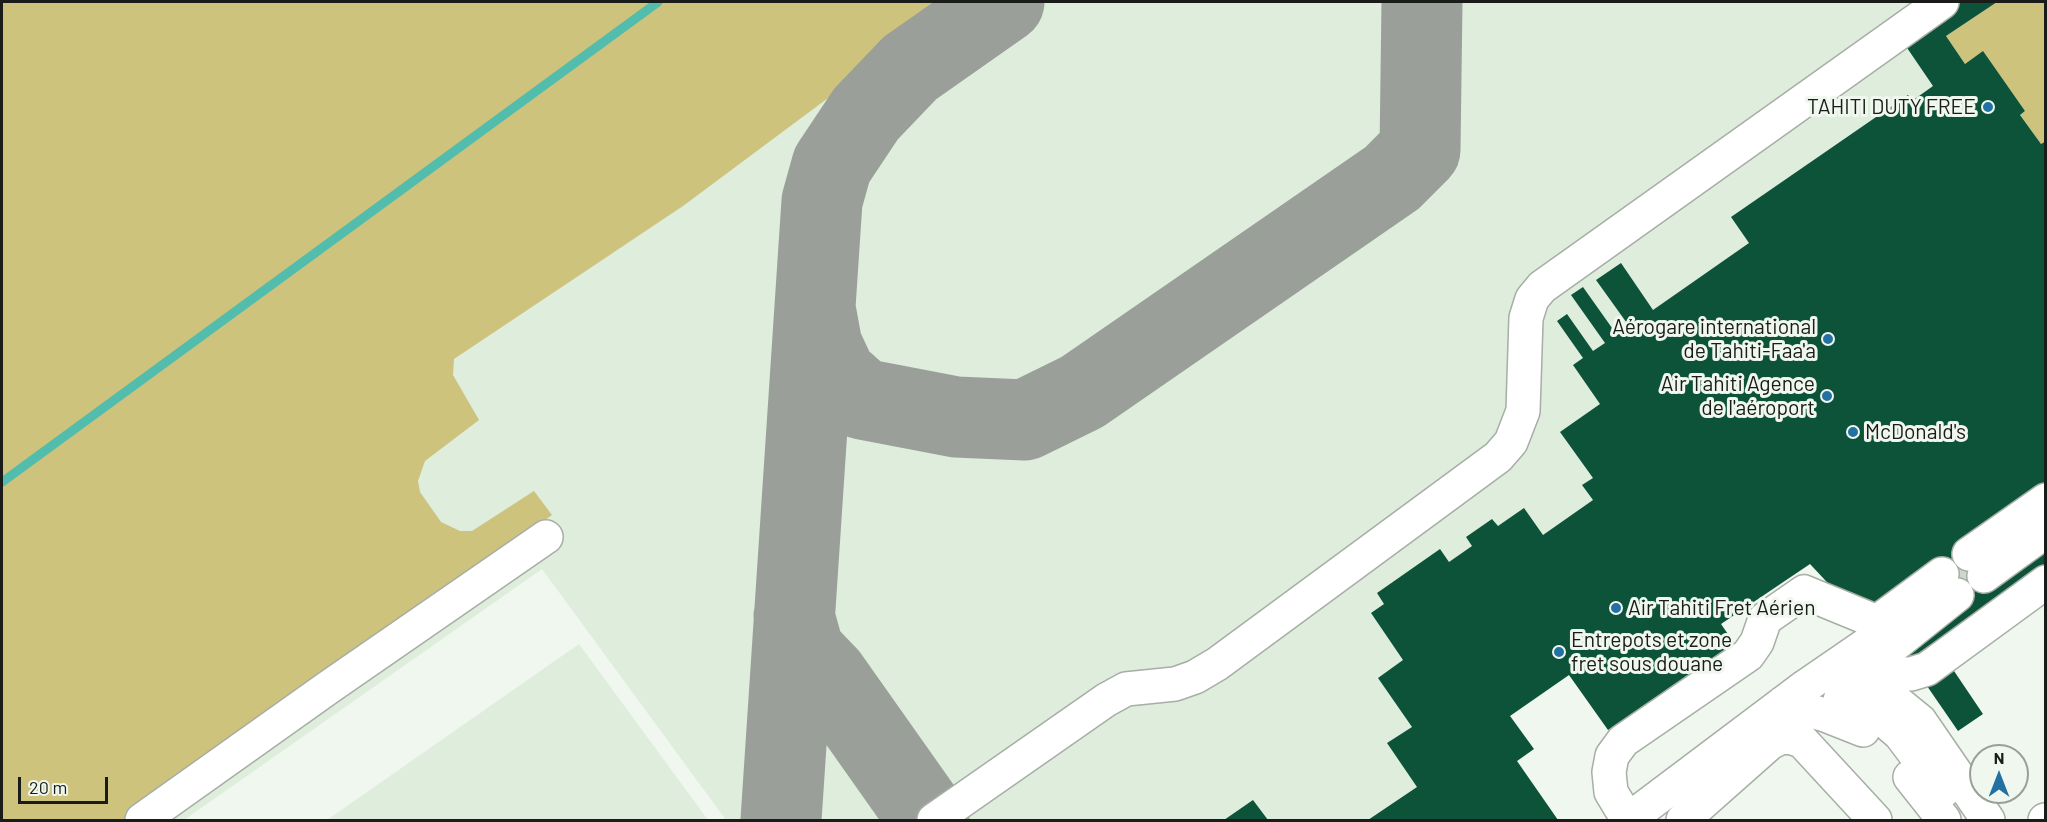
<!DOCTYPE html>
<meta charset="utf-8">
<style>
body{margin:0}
#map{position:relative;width:2047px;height:822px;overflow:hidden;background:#eff7ee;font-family:Barlow,sans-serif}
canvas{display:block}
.frame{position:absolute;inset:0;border:3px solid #191c18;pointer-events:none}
.north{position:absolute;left:1969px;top:744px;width:60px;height:60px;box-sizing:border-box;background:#eff7ee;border:2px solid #999f98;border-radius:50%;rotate:0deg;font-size:16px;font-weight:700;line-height:24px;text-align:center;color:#191c18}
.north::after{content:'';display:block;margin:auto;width:21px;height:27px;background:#2370a2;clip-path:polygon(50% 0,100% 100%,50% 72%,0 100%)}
.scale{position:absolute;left:18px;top:777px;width:90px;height:27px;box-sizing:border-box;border:3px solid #191c18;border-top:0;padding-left:8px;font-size:18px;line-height:21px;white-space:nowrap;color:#191c18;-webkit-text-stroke:4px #eff7ee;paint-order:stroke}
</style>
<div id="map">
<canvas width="2047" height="822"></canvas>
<div class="frame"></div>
<div class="north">N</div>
<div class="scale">20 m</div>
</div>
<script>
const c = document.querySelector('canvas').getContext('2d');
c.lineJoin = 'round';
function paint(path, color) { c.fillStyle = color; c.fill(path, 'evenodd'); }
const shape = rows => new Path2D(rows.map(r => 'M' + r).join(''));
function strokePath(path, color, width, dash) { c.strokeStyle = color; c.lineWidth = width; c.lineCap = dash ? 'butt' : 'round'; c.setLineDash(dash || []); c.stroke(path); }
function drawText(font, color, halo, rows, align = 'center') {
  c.font = font + ' Barlow,sans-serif'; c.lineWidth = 6; c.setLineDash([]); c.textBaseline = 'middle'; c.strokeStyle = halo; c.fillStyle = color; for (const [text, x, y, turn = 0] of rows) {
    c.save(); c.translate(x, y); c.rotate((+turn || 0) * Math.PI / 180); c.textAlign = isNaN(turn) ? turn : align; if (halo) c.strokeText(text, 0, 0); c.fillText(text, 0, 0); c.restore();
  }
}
paint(shape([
 [2,2,2045,2,2045,483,1962,545,1810,564,1721,624,1734,643,1608,730,1569,675,1510,715,1534,749,1517,762,1558,820,726,820,542,569,184,820,2,820],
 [579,644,708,820,327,820]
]), '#dfeddd');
paint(shape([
 [2,2,957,2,683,206,454,359,453,375,479,420,425,461,418,481,420,492,441,522,460,531,472,531,534,491,552,515,131,820,2,820],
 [1997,2,2045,2,2045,141,2041,144,2020,115,2025,111,1983,52,1965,64,1946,36]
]), '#cdc37c');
strokePath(shape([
 [2,482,658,2]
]), '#53bdad', 9);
strokePath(shape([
 [815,308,822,346,836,376,862,399,956,417,1025,420,1082,392,1392,178,1420,150,1422,2],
 [794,616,804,652,828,677,929,820],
 [781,820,822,201,832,165,866,114,910,68,1004,2]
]), '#9aa099', 81);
paint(shape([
 [1955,2,1997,2,1946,36,1965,64,1983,51,2025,111,2020,115,2041,144,2046,141,2046,483,1962,545,2046,543,2046,564,1900,666,1875,609,1838,594,1810,564,1721,624,1734,643,1608,730,1569,675,1510,716,1534,749,1517,761,1558,820,1368,820,1417,787,1387,743,1412,727,1378,678,1403,660,1371,613,1384,604,1377,593,1440,549,1449,562,1472,546,1466,537,1492,519,1498,526,1524,508,1543,535,1593,500,1582,485,1593,478,1560,432,1600,404,1573,365,1583,358,1557,321,1567,314,1593,351,1605,343,1571,295,1583,287,1617,335,1629,326,1596,280,1621,263,1653,310,1749,243,1731,217,1908,95,1912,101,1933,86,1901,39],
 [1952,668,1983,714,1958,731,1927,686],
 [1253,800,1268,820,1224,820]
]), '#0d5339');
strokePath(shape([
 [1951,586,1977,566]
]), '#cfd6ce', 33, [33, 16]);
const minor = shape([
 [1969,554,2046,500],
 [1984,576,2046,531],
 [1893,646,1957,595],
 [1856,652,1871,663,1896,674,1911,674,1927,669,2046,582],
 [1828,672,1893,699,1920,721,1988,820],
 [1840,700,1886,722,1900,734,1943,791],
 [1783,703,1825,715,1863,730],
 [1910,777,1944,820],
 [142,820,329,687,546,537],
 [934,820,1106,700,1126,689,1175,684,1195,677,1217,664,1498,457,1511,442,1523,411,1526,318,1532,299,1542,287,1942,2],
 [1628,820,1611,792,1609,772,1612,756,1623,741,1748,655,1757,642,1765,619,1804,592,1877,622,1942,574],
 [1628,820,1806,686,1905,618],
 [1683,820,1770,743,1780,738,1789,737,1802,741,1875,820],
 [2045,820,2046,820]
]);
strokePath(minor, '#a6aea5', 36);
strokePath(minor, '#fff', 33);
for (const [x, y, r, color] of [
 [1988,107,6,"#2370a2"],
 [1828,339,6,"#2370a2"],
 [1827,396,6,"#2370a2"],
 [1853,432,6,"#2370a2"],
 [1616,608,6,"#2370a2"],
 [1559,652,6,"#2370a2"]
]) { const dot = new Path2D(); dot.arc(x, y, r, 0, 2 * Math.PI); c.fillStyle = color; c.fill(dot); strokePath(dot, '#eff7ee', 2); }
drawText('21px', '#191c18', '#eff7ee', [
 ["TAHITI DUTY FREE",1976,107],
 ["Aérogare international",1816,327],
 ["de Tahiti-Faa'a",1816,351],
 ["Air Tahiti Agence",1815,384],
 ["de l'aéroport",1815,408],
 ["McDonald's",1865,432,"left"],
 ["Air Tahiti Fret Aérien",1628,608,"left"],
 ["Entrepots et zone",1571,640,"left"],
 ["fret sous douane",1571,664,"left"]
], 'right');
</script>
